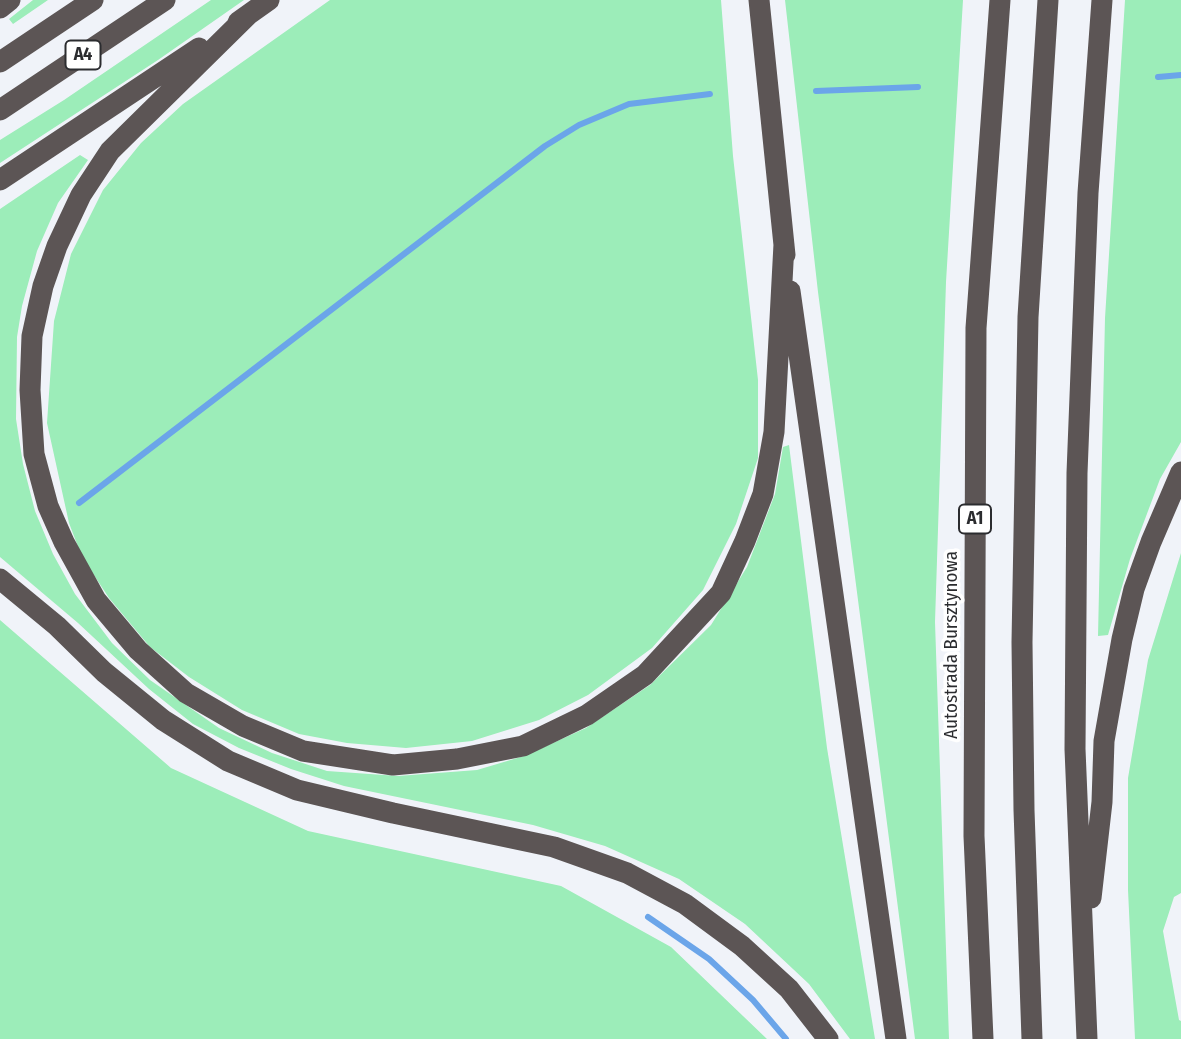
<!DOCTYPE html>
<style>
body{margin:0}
canvas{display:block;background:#f0f3f9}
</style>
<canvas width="1181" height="1039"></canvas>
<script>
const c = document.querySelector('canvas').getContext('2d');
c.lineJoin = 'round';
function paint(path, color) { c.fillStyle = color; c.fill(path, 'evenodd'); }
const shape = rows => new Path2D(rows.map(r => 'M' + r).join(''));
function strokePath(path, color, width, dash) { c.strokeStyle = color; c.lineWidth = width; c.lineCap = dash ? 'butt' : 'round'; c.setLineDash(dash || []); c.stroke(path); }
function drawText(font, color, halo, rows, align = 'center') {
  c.font = font + ' "Fira Sans Condensed",sans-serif'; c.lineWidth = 7; c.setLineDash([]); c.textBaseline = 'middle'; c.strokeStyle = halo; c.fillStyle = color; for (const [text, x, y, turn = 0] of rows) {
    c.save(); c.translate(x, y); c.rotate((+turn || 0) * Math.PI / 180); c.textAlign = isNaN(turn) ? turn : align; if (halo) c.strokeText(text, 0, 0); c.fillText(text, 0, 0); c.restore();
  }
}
paint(shape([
 [33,0,48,0,13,24,9,19],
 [211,0,244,0,158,60,0,163,0,140,64,100],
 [330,0,721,0,733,156,758,380,758,458,736,524,703,590,652,648,588,695,539,720,472,741,406,748,347,743,299,734,242,710,189,677,150,647,109,598,82,557,69,523,47,423,54,321,71,254,103,190,141,143,183,104],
 [785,0,963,0,946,282,935,622,949,1039,915,1039,818,292],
 [1125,0,1181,0,1181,442,1160,479,1130,559,1108,635,1098,636,1105,318],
 [80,155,88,160,58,203,37,251,22,306,17,337,16,419,23,464,35,511,53,554,75,594,112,643,150,680,219,728,272,753,327,771,398,776,477,770,524,756,586,728,650,685,711,625,747,567,775,494,783,447,789,445,827,748,875,1039,850,1039,809,984,745,924,679,879,605,846,533,825,344,786,291,769,239,748,193,724,149,689,78,623,0,557,0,209],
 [1181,553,1181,893,1174,897,1163,931,1179,1020,1181,1021,1181,1039,1135,1039,1128,890,1128,778,1148,660],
 [0,620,171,768,308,831,561,886,671,947,767,1039,0,1039]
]), '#9cedb9');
strokePath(shape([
 [1158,77,1181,75],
 [816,91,918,87],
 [79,503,545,146,579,125,629,104,710,94],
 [648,917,709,959,753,1000,786,1039]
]), '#6ba5e9', 6);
strokePath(shape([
 [759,0,785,255],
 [0,8,10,0],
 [248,15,110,151,81,195,57,246,43,286,32,336,30,390,34,454,48,506,64,542,96,600,138,650,186,693,243,726,303,751,393,765,457,759,523,746,587,715,645,675,721,593,745,541,763,494,774,432,784,244],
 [238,22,269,0],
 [0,62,93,0],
 [0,110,165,0],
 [0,180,199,48],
 [790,291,896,1039],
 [0,579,57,626,104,672,163,720,228,761,297,790,393,813,554,847,627,873,685,904,742,946,789,989,828,1039],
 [1091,898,1102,802,1104,741,1122,639,1134,589,1151,542,1181,472],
 [983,1039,974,836,976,328,1000,0],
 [1032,1039,1024,810,1022,642,1028,317,1048,0],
 [1087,1039,1075,749,1077,473,1088,193,1102,0]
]), '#5c5555', 21);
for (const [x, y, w] of [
 [83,55,35],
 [975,519,32]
]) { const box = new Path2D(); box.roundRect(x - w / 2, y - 14.5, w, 29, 5); c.fillStyle = '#fff'; c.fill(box); strokePath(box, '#2b2c2f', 2); }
drawText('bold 18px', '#2b2c2f', null, [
 ["A4",83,55],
 ["A1",975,519]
]);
drawText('19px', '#2b2c2f', '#fff', [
 ["Autostrada Bursztynowa",952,645,-90]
]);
</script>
